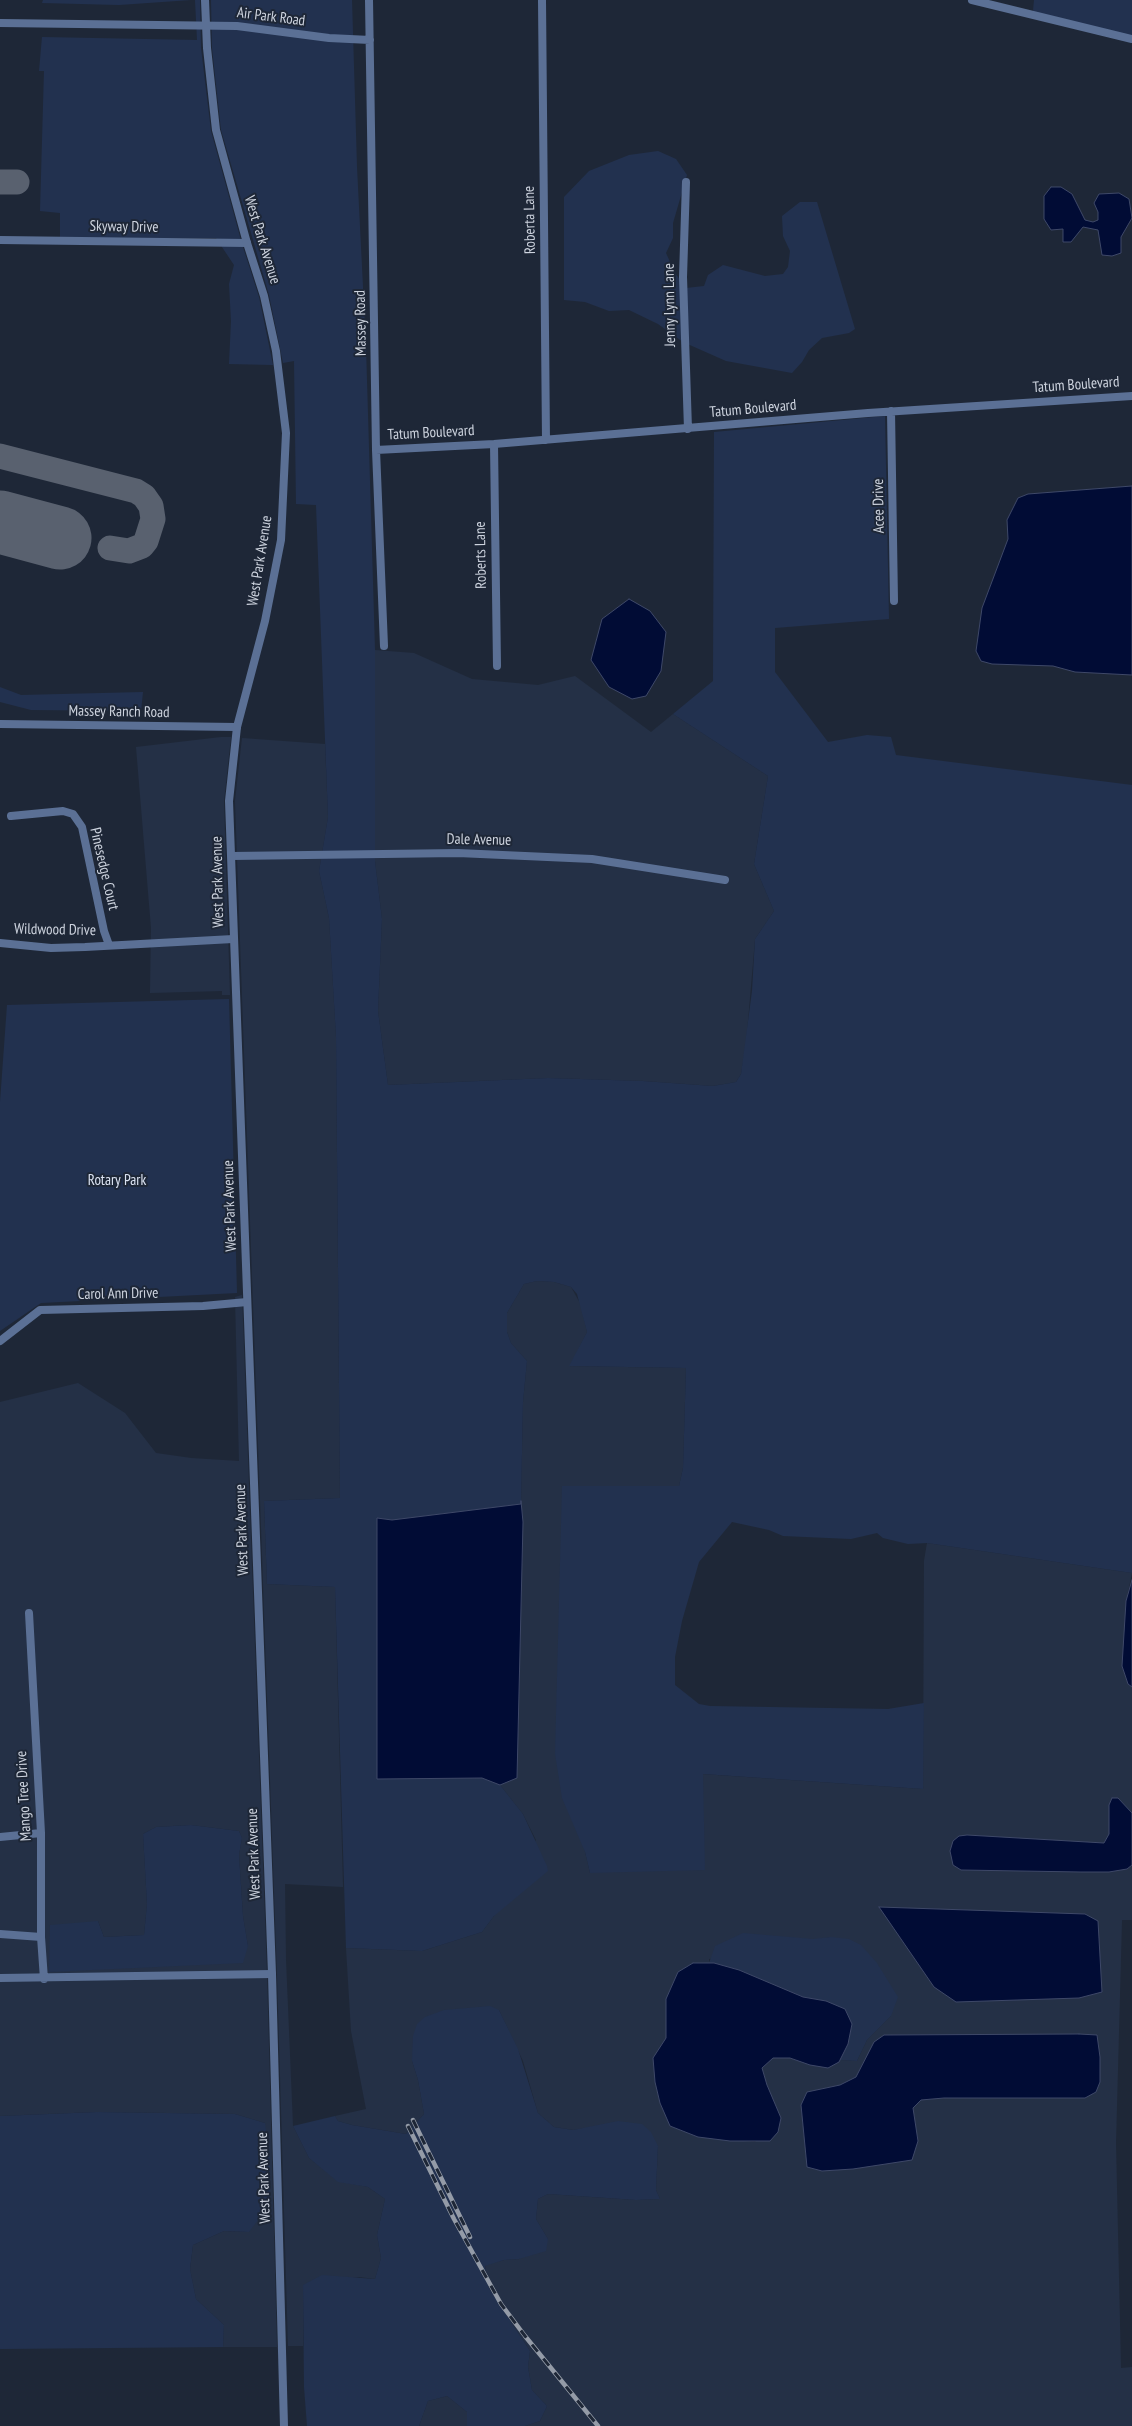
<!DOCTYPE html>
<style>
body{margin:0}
canvas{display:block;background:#1e2737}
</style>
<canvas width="1132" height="2426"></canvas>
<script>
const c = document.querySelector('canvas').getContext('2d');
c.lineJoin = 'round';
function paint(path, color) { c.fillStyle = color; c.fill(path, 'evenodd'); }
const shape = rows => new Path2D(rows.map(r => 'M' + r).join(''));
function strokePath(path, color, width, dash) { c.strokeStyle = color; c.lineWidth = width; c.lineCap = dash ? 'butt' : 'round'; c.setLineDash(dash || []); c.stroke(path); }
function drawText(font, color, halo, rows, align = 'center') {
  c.font = font + ' "PT Sans Narrow",sans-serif'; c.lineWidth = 4; c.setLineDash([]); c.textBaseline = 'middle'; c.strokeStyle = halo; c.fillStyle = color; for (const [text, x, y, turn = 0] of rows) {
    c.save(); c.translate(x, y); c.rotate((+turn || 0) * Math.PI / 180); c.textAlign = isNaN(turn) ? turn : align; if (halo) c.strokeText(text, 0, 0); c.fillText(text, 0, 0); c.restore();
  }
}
paint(shape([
 [375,650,414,653,472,679,538,685,575,676,651,732,673,714,768,776,754,864,774,911,755,939,746,1044,741,1074,736,1082,713,1086,643,1081,548,1078,388,1085,378,1011,382,919,375,861],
 [221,737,231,737,224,801,230,995,222,995,222,991,150,993,151,928,136,747],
 [242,738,325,744,328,817,319,871,329,918,336,1037,340,1498,264,1501,267,1584,335,1587,343,1887,285,1884,286,1960,293,2126,309,2158,338,2181,368,2187,385,2199,377,2235,381,2258,375,2279,359,2277,303,2285,303,2346,288,2346,277,1974,235,801],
 [537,1281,554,1282,571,1287,581,1305,587,1332,570,1366,686,1368,683,1468,679,1486,562,1486,585,1852,590,1873,702,1774,923,1789,924,1561,927,1543,1132,1573,1126,1601,1128,1684,1132,1687,1132,1813,1118,1798,1112,1798,1109,1805,1109,1834,1104,1843,1056,1841,961,1870,1109,1872,1127,1869,1132,1865,1132,1920,1122,1920,1116,2143,1121,2368,1132,2367,1132,2426,525,2426,540,2421,547,2406,532,2390,528,2367,530,2351,489,2288,485,2265,504,2260,519,2259,548,2239,536,2219,538,2199,548,2194,636,2200,660,2199,656,2190,658,2146,594,2127,573,2130,554,2127,538,2113,523,2061,499,2010,412,2061,418,2080,424,2114,406,2134,352,2125,338,2121,335,2116,366,2109,351,2031,346,1948,422,1951,482,1932,494,1916,536,1840,523,1814,500,1785,517,1777,523,1522,521,1501,523,1402,527,1361,511,1343,507,1332,507,1313,524,1284],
 [879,1907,1098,1921,1102,1992,934,1987],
 [831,1937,891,2016,867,2040,857,2061,840,2060,810,2065,790,2058,773,2058,762,2068,767,2085,781,2118,755,2142,698,2137,670,2126,660,2103,655,2082,654,2058,666,2038,678,1972,693,1963,709,1963,709,1959],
 [1079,2034,1097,2036,1100,2057,944,2098,921,2100,913,2108,918,2141,807,2167,801,2105,807,2092,840,2085,856,2077,884,2035],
 [242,1295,267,1974,277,2347,223,2347,224,2325,196,2299,190,2269,193,2245,224,2231,249,2232,265,2123,235,2114,97,2112,0,2116,0,1402,78,1383,125,1413,156,1453,191,1458,239,1461,235,1297],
 [191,1825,239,1831,242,1838,239,1855,243,1916,248,1946,49,1972,98,1921,104,1937,144,1935,147,1904,143,1834,156,1827],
 [447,2396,467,2412,467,2426,419,2426,428,2401]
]), '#243046');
paint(shape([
 [43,0,191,0,119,5,42,3],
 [195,0,200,0,201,48,211,131,242,244,259,297,273,365,229,364,231,321,229,284,234,265,216,238,60,238,60,213,40,211,44,71,39,71,42,37,197,40],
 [211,0,352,0,357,167,366,347,375,650,375,861,382,919,378,1011,388,1085,548,1078,643,1081,713,1086,736,1082,741,1074,752,991,755,939,774,911,754,864,768,776,673,714,713,681,714,432,885,416,889,619,775,628,775,672,828,742,867,735,891,737,896,755,1132,785,1132,1573,927,1543,908,1544,883,1538,877,1533,851,1539,783,1536,769,1530,732,1522,699,1562,682,1621,675,1657,675,1685,699,1704,710,1706,888,1709,924,1703,923,1789,703,1774,705,1870,590,1873,585,1852,562,1798,555,1754,562,1486,679,1486,683,1468,686,1368,569,1366,587,1332,577,1294,571,1287,554,1282,537,1281,524,1284,507,1313,507,1332,511,1343,527,1361,523,1402,521,1504,392,1520,377,1518,377,1779,482,1778,500,1785,523,1814,547,1866,548,1871,494,1916,482,1932,422,1951,346,1948,335,1587,267,1584,264,1501,340,1498,336,1037,329,918,319,871,328,817,316,505,296,504,294,361,283,363,269,295,221,130,212,48],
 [1034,0,1132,0,1132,43,1085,31,1033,11],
 [658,151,676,159,687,175,673,223,673,238,666,253,675,273,686,288,704,286,708,275,723,265,765,276,783,274,788,267,790,251,783,236,782,216,800,202,817,202,855,329,849,333,822,338,809,350,802,362,792,373,726,361,683,342,658,324,629,310,609,311,585,302,564,300,564,197,589,171,629,155],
 [0,687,21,695,143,692,141,711,31,710,0,702],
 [229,999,237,1293,41,1303,0,1331,0,1102,7,1005],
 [191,1825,239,1831,242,1838,239,1855,243,1916,248,1946,243,1963,49,1972,50,1925,98,1921,104,1937,144,1935,147,1904,143,1834,156,1827],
 [743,1933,813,1939,831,1937,849,1939,861,1945,877,1963,898,1997,891,2016,867,2040,857,2061,840,2060,848,2044,826,2001,803,1997,739,1970,709,1963,715,1946],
 [490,2006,499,2010,518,2049,538,2113,554,2127,573,2130,618,2121,642,2124,651,2132,658,2146,656,2190,660,2199,636,2200,548,2194,538,2199,536,2219,548,2239,546,2251,519,2259,504,2260,485,2266,489,2288,530,2351,528,2367,532,2390,547,2406,540,2421,525,2426,467,2426,467,2412,447,2396,428,2401,419,2426,307,2426,304,2387,303,2285,322,2275,375,2279,381,2258,377,2235,385,2199,368,2187,338,2182,309,2158,293,2126,335,2116,338,2121,352,2125,406,2134,424,2114,418,2080,412,2061,413,2036,417,2024,425,2017,444,2010],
 [97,2112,235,2114,265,2123,270,2161,270,2204,249,2232,224,2231,193,2245,190,2269,196,2299,224,2325,223,2347,0,2349,0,2116]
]), '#22314f');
const water = shape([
 [1051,187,1061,187,1072,194,1085,220,1093,222,1098,220,1098,212,1094,203,1099,194,1119,193,1129,199,1132,218,1121,237,1121,253,1112,256,1102,255,1098,230,1083,227,1071,242,1063,242,1063,229,1051,230,1044,219,1044,196,1051,187],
 [1132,486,1132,675,1075,672,1053,666,992,664,981,661,976,651,982,608,1008,539,1007,520,1018,498,1028,494,1132,486],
 [629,599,650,611,666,632,661,671,646,696,632,699,609,687,591,660,602,619,629,599],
 [521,1501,523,1522,517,1778,500,1785,482,1778,377,1779,377,1518,392,1520,521,1504,521,1501],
 [1132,1580,1132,1687,1128,1684,1122,1666,1126,1601,1132,1580],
 [1112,1798,1118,1798,1132,1813,1132,1865,1127,1869,1109,1872,1081,1872,961,1870,953,1865,950,1851,953,1841,959,1836,967,1835,1104,1843,1109,1834,1109,1805,1112,1798],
 [879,1907,1085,1914,1098,1921,1102,1992,1079,1998,956,2002,934,1987,879,1907],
 [693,1963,714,1963,739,1970,803,1997,826,2001,845,2009,852,2024,848,2044,839,2062,828,2068,810,2065,790,2058,773,2058,762,2068,767,2085,781,2118,778,2132,770,2141,730,2141,698,2137,670,2126,660,2103,655,2082,653,2058,666,2038,666,1999,678,1972,693,1963],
 [1079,2034,1097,2035,1100,2057,1100,2082,1096,2092,1085,2098,944,2098,921,2100,913,2108,918,2141,912,2160,853,2169,822,2171,807,2167,801,2105,807,2092,840,2085,856,2077,874,2042,884,2035,1079,2034]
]);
paint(water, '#010c35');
strokePath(water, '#3e4868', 1);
strokePath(shape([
 [0,182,17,182],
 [0,456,136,491,144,496,151,506,153,519,146,541,142,546,129,551,110,548]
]), '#59616f', 25);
strokePath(shape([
 [0,522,60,538]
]), '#59616f', 63);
strokePath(shape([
 [369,0,376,450,384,646],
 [542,0,546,440],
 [972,0,1132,39],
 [0,23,237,26,329,38,370,40],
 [686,182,683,277,688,429],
 [0,240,247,243],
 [891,411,894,601],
 [494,444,497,666],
 [376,450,494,444,868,413,1132,396],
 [0,724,237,727],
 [11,816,63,811,73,814,82,827,104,931,109,945],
 [232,856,458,853,592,859,725,880],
 [0,943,51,948,85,947,233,939],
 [0,1341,40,1310,203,1306,247,1302],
 [29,1613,41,1833,41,1937,44,1979],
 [0,1837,41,1833],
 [0,1934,41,1937],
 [0,1978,272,1974]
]), '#5b7095', 8);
strokePath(shape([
 [205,0,207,48,216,130,247,243,264,296,276,351,286,433,281,540,265,621,237,727,229,801,272,1974,284,2426]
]), '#5b7095', 8);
const rail = shape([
 [413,2120,470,2237],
 [408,2126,454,2219,501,2304,525,2336,598,2426]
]);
strokePath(rail, '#949ba7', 4.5);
strokePath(rail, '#1e2737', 3, [9]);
drawText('15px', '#cdd3de', '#1e2737', [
 ["Air Park Road",271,17,7],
 ["Roberta Lane",530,220,-91],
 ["Skyway Drive",124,227,1],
 ["West Park Avenue",262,240,73],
 ["Jenny Lynn Lane",670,305,-91],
 ["Massey Road",361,323,-91],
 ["Tatum Boulevard",1076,385,-4],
 ["Tatum Boulevard",753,409,-5],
 ["Tatum Boulevard",431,433,-3],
 ["Acee Drive",879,506,-91],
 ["Roberts Lane",481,555,-91],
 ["West Park Avenue",260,561,-81],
 ["Massey Ranch Road",119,712,1],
 ["Dale Avenue",479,840,1],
 ["Pinesedge Court",104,869,77],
 ["West Park Avenue",218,882,-91],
 ["Wildwood Drive",55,930,1],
 ["West Park Avenue",230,1206,-92],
 ["Carol Ann Drive",118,1294,-1],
 ["West Park Avenue",242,1530,-92],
 ["Mango Tree Drive",24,1796,-93],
 ["West Park Avenue",254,1854,-92],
 ["West Park Avenue",264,2178,-92]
]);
drawText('15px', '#dbe3f2', '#1e2737', [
 ["Rotary Park",117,1181]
]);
</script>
